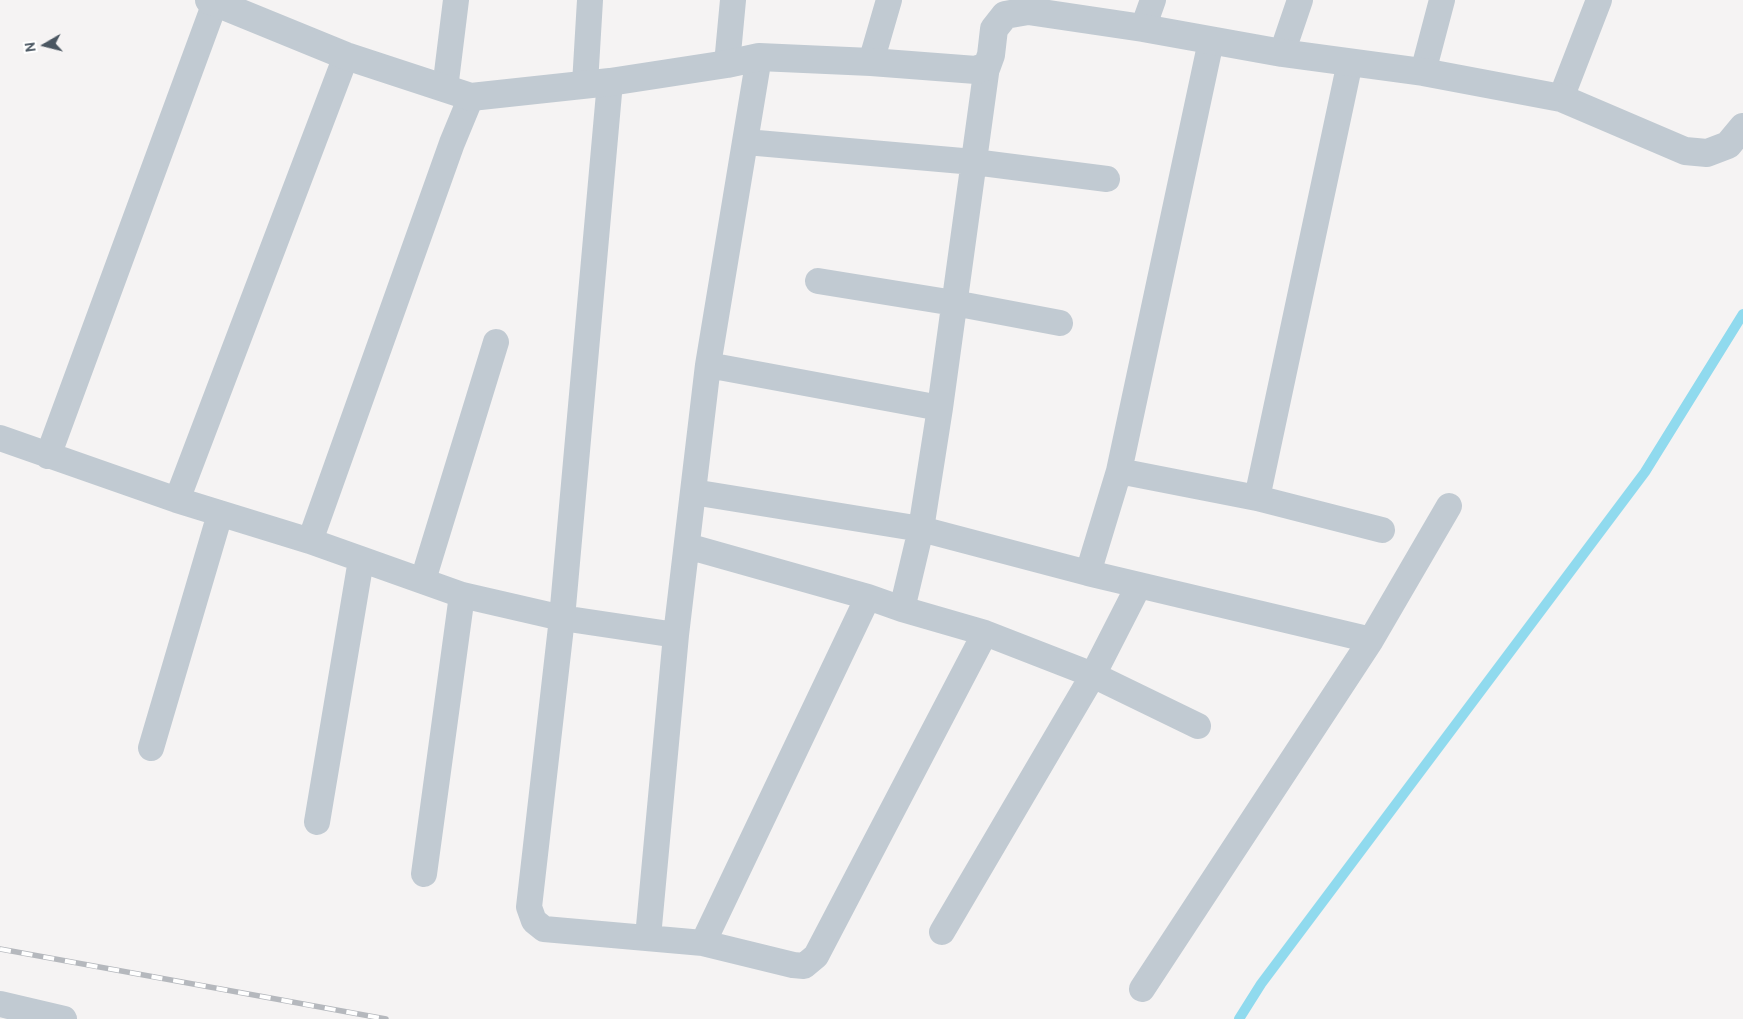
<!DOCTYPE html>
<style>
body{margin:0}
#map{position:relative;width:1743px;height:1019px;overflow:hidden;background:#f5f3f3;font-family:Cabin,sans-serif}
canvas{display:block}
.north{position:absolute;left:20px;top:20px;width:50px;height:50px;-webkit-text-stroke:4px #fff;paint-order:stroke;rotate:262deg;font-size:14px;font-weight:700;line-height:20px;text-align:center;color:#4a5661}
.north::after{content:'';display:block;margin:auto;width:18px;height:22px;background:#4a5661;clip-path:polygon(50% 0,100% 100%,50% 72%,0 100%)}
</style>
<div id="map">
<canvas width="1743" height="1019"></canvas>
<div class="north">N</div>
</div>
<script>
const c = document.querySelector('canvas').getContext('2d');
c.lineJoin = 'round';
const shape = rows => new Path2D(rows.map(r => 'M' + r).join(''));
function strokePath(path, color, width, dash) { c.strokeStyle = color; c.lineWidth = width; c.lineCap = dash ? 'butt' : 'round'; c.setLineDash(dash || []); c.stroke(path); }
strokePath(shape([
 [1239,1019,1261,984,1645,472,1743,314]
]), '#90daee', 10);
strokePath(shape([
 [1143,28,1153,0],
 [1282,53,1300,0],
 [871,62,889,0],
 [727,64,733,0],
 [1423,72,1442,0],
 [610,82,562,618,529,907,534,921,544,929,703,943,793,965,804,966,816,956,985,633],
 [585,84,590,0],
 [445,89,456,0],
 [1561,98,1599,0],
 [746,142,974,162,1107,179],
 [818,281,954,303,1060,323],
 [708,365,940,408],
 [0,438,177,500,310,541,462,595,562,618,676,635],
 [48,456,216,0],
 [1119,471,1257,498,1382,530],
 [693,492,921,529,1088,573,1371,640],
 [1257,498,1350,62],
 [177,500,346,56],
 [310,541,452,143,471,97],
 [687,546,868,597,902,609,985,633,1093,675,1198,726],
 [1088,573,1119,471,1211,41],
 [423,580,496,342],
 [902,609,921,529,940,408,987,66],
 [151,748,220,514],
 [317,822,361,560],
 [424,874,462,595],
 [942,932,1093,675,1139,585],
 [648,937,676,635,708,365,759,57],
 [703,943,868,597],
 [1142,989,1371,640,1449,506],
 [0,1004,64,1019]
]), '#c1cad2', 26);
strokePath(shape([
 [209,0,346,56,471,97,610,82,727,64,759,57,871,62,976,70,987,66,991,55,994,29,1005,15,1028,11,1143,28,1282,53,1423,72,1561,98,1685,151,1707,153,1728,145,1743,127]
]), '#c1cad2', 28);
const rail = shape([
 [0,949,386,1019]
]);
strokePath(rail, '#b5b8bd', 5.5);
strokePath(rail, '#fff', 4, [11]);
</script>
